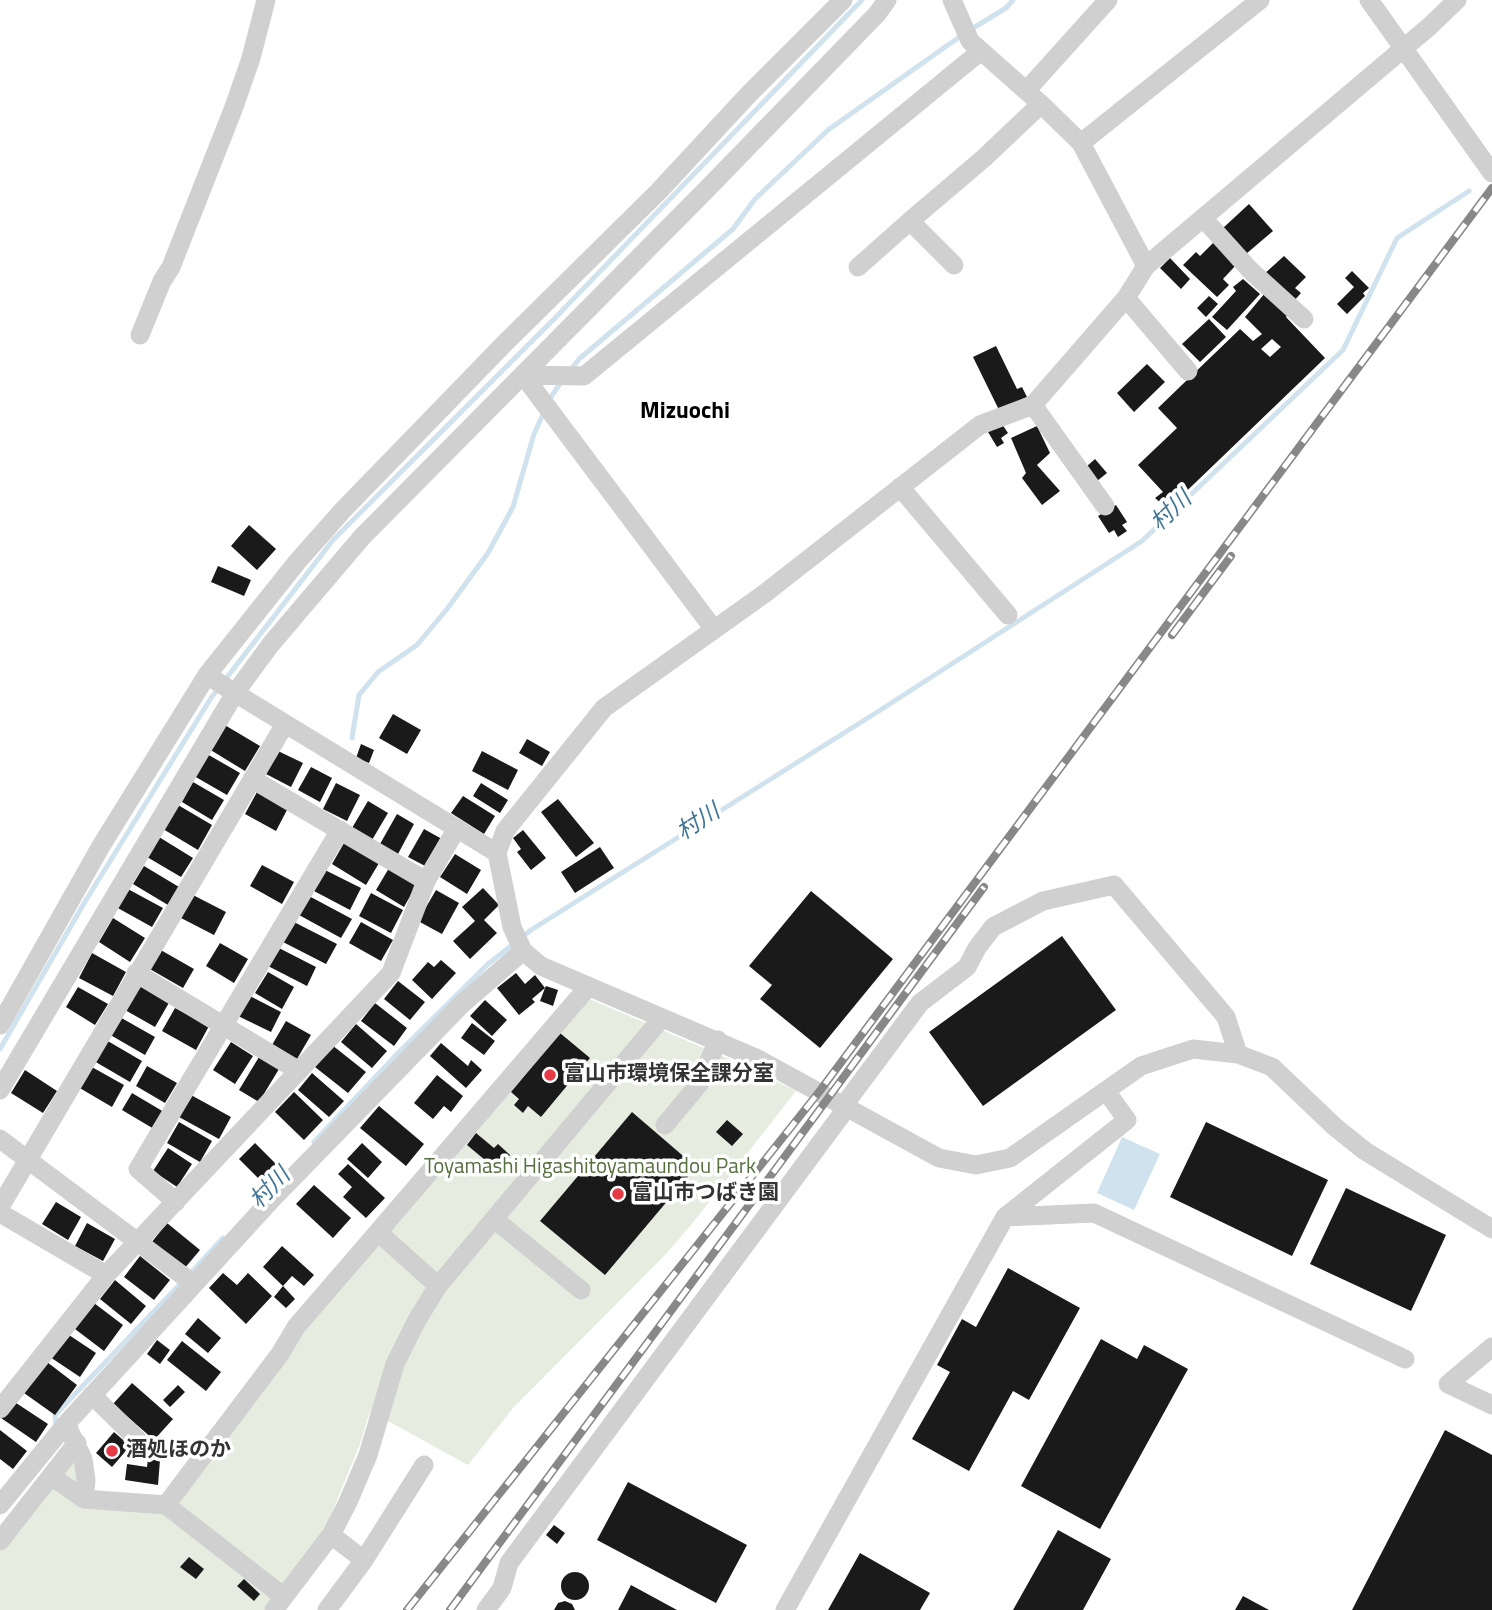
<!DOCTYPE html>
<meta charset="utf-8">
<style>
body{margin:0}
canvas{display:block;background:#fff}
</style>
<canvas width="1492" height="1610"></canvas>
<script>
const c = document.querySelector('canvas').getContext('2d');
c.lineJoin = 'round';
function paint(path, color) { c.fillStyle = color; c.fill(path, 'evenodd'); }
const shape = rows => new Path2D(rows.map(r => 'M' + r).join(''));
function strokePath(path, color, width, dash) { c.strokeStyle = color; c.lineWidth = width; c.lineCap = dash ? 'butt' : 'round'; c.setLineDash(dash || []); c.stroke(path); }
function drawText(font, color, halo, rows, align = 'center') {
  c.font = font + ' "Titillium Web","Noto Sans JP",sans-serif'; c.lineWidth = 7; c.setLineDash([]); c.textBaseline = 'middle'; c.strokeStyle = halo; c.fillStyle = color; for (const [text, x, y, turn = 0] of rows) {
    c.save(); c.translate(x, y); c.rotate((+turn || 0) * Math.PI / 180); c.textAlign = isNaN(turn) ? turn : align; if (halo) c.strokeText(text, 0, 0); c.fillText(text, 0, 0); c.restore();
  }
}
paint(shape([
 [585,997,743,1065,796,1091,691,1225,665,1255,513,1408,468,1465,370,1411,360,1444,330,1517,317,1541,266,1610,0,1610,0,1548,74,1454,82,1493,170,1513,304,1327]
]), '#e6ecdf');
paint(shape([
 [1122,1137,1160,1154,1134,1210,1097,1193]
]), '#cfe2ee');
strokePath(shape([
 [970,30,1006,8,1013,0],
 [569,372,579,359,733,229,755,199,828,130,962,35],
 [549,400,561,382],
 [352,738,359,695,378,672,417,645,447,609,488,553,513,507,534,434,544,412],
 [0,1049,86,900,211,698,333,540,555,318,862,0],
 [314,1142,399,1052,488,964,531,930,882,709,1142,541,1343,350,1397,238,1469,191],
 [189,1275,223,1238],
 [56,1427,55,1415,182,1282]
]), '#cfe2ee', 5);
paint(shape([
 [1249,204,1273,231,1246,254,1223,228],
 [1214,242,1237,264,1223,279,1229,285,1217,297,1183,265,1196,252,1200,256],
 [1284,256,1306,277,1295,288,1301,293,1293,302,1263,275],
 [1170,258,1190,279,1181,289,1160,268],
 [1352,271,1369,288,1363,293,1365,296,1347,314,1337,304,1354,287,1345,278],
 [1243,279,1260,294,1227,330,1212,317,1236,291,1233,287],
 [1265,293,1288,314,1286,317,1325,358,1168,509,1155,498,1163,492,1138,465,1177,428,1158,408,1240,329,1253,341,1262,334,1245,317],
 [1272,339,1281,347,1270,357,1261,349],
 [1209,296,1218,304,1206,317,1197,308],
 [1209,319,1226,337,1200,362,1182,344],
 [996,346,1017,389,1022,387,1027,397,999,410,973,357],
 [1147,364,1165,382,1134,412,1117,393],
 [1002,424,1008,433,1001,438,1004,443,997,447,988,432],
 [1037,426,1050,453,1037,465,1060,491,1042,505,1022,478,1026,473,1011,438],
 [1095,459,1107,473,1097,481,1086,467],
 [1116,505,1127,522,1122,525,1127,531,1118,537,1114,530,1109,533,1098,516],
 [249,525,276,549,257,570,231,546],
 [218,566,251,580,244,596,211,582],
 [393,714,421,730,407,754,379,738],
 [223,724,260,746,245,771,209,749],
 [527,739,550,752,542,766,519,753],
 [361,744,374,750,369,763,356,758],
 [278,751,303,763,291,787,266,774],
 [482,751,518,770,508,790,472,771],
 [207,754,240,773,227,795,194,776],
 [311,767,332,778,320,802,298,790],
 [193,782,224,800,212,820,182,802],
 [336,783,360,795,347,821,323,809],
 [481,783,508,800,500,813,473,796],
 [257,792,288,808,276,831,245,814],
 [463,796,495,816,484,834,451,813],
 [558,799,594,843,576,857,541,812],
 [368,801,388,813,372,840,352,828],
 [178,805,212,825,198,850,163,829],
 [397,814,414,824,398,854,380,844],
 [424,829,442,839,427,867,408,857],
 [523,830,546,858,531,870,517,852,521,849,513,838],
 [159,837,193,858,181,877,147,857],
 [344,843,379,863,366,885,332,864],
 [600,847,614,868,575,893,561,872],
 [455,854,481,870,467,894,440,877],
 [262,865,294,882,282,904,250,886],
 [144,866,179,887,168,905,133,884],
 [389,868,417,884,404,907,376,890],
 [325,870,361,888,350,910,314,891],
 [126,888,163,908,152,927,116,907],
 [483,888,499,905,484,920,497,933,470,959,453,941,475,921,462,907],
 [436,890,459,903,442,934,418,921],
 [811,891,893,959,820,1048,760,999,772,985,749,966],
 [371,893,403,910,391,933,359,916],
 [191,894,226,912,214,935,179,917],
 [309,896,352,919,341,938,299,915],
 [113,918,145,938,130,962,99,942],
 [292,921,337,944,326,964,281,941],
 [361,922,393,940,381,961,349,943],
 [1062,936,1116,1010,983,1106,929,1032],
 [220,943,248,959,234,983,206,966],
 [277,947,316,967,307,986,268,966],
 [159,949,194,969,183,988,148,968],
 [92,953,126,972,113,996,79,978],
 [441,960,456,973,432,999,412,980,428,962,434,967],
 [268,972,294,987,282,1009,255,993],
 [516,973,525,984,535,975,545,988,546,986,558,990,553,1006,540,1001,545,988,532,999,535,1002,519,1015,497,988],
 [398,981,425,1002,410,1020,384,999],
 [140,984,170,1001,155,1027,125,1010],
 [78,987,108,1004,95,1025,66,1007],
 [248,995,281,1012,271,1032,238,1016],
 [485,1000,507,1020,492,1036,470,1016],
 [375,1003,407,1028,394,1046,361,1021],
 [175,1008,209,1026,196,1050,162,1031],
 [118,1016,155,1037,145,1055,107,1033],
 [286,1021,311,1035,297,1059,272,1045],
 [472,1023,495,1041,484,1055,461,1038],
 [356,1024,387,1051,372,1068,341,1042],
 [560,1033,590,1058,541,1117,528,1106,523,1113,514,1105,519,1099,511,1092],
 [106,1040,142,1061,130,1082,94,1061],
 [231,1042,253,1056,235,1084,213,1070],
 [441,1043,468,1066,471,1060,482,1070,466,1088,430,1056],
 [332,1045,366,1072,348,1093,315,1067],
 [259,1057,279,1069,259,1102,239,1090],
 [90,1066,124,1085,112,1107,78,1087],
 [147,1066,177,1083,165,1103,136,1086],
 [25,1070,57,1091,43,1113,11,1093],
 [312,1073,344,1101,329,1117,298,1090],
 [437,1075,463,1096,451,1112,444,1106,433,1119,414,1103],
 [294,1092,323,1120,304,1140,275,1112],
 [132,1093,164,1112,154,1129,122,1110],
 [191,1095,231,1117,219,1139,179,1117],
 [379,1106,424,1144,406,1166,360,1128],
 [632,1112,696,1167,605,1275,540,1221],
 [727,1120,743,1134,732,1146,716,1132],
 [179,1122,212,1141,200,1162,167,1143],
 [1206,1122,1328,1180,1292,1256,1170,1197],
 [476,1133,494,1148,498,1144,510,1155,497,1170,467,1145],
 [255,1143,279,1167,263,1183,239,1159],
 [362,1143,382,1162,368,1178,347,1159],
 [168,1148,192,1164,177,1187,153,1171],
 [348,1164,385,1198,366,1218,343,1197,352,1187,338,1174],
 [314,1185,351,1218,333,1238,296,1204],
 [1346,1188,1446,1235,1411,1311,1310,1264],
 [56,1202,81,1217,68,1240,42,1224],
 [87,1223,115,1239,103,1261,75,1246],
 [167,1223,200,1250,184,1269,151,1243],
 [282,1246,314,1275,304,1286,292,1276,283,1286,263,1267],
 [140,1256,170,1280,154,1300,124,1277],
 [1008,1268,1080,1308,1029,1400,1013,1391,969,1471,912,1439,950,1372,937,1365,962,1319,976,1327],
 [223,1273,237,1285,248,1273,272,1296,246,1324,209,1288],
 [115,1280,146,1306,131,1324,100,1299],
 [283,1286,295,1299,286,1308,274,1297],
 [94,1303,123,1325,104,1351,75,1329],
 [198,1318,221,1338,208,1353,185,1334],
 [66,1333,96,1353,80,1377,50,1357],
 [1101,1339,1137,1359,1144,1345,1188,1369,1100,1529,1021,1486],
 [157,1340,170,1350,160,1364,147,1354],
 [182,1341,221,1372,206,1391,167,1360],
 [47,1362,77,1385,55,1415,24,1393],
 [132,1383,173,1419,154,1440,113,1404],
 [178,1385,185,1392,170,1407,163,1400],
 [13,1401,48,1424,36,1442,1,1418],
 [0,1430,27,1451,13,1469,0,1459],
 [1445,1430,1492,1455,1492,1610,1352,1610],
 [114,1432,130,1446,112,1467,96,1453],
 [148,1459,160,1460,158,1485,125,1480,127,1464,147,1467],
 [628,1482,747,1545,716,1603,597,1540],
 [554,1525,565,1533,557,1544,546,1535],
 [1058,1530,1111,1559,1083,1610,1013,1610],
 [860,1553,930,1593,920,1610,828,1610],
 [189,1557,204,1569,196,1579,180,1567],
 '561 1586a14 14 0 1 1 28 0a14 14 0 1 1-28 0Z',
 [244,1579,260,1594,254,1601,237,1586],
 [631,1585,677,1610,618,1610],
 [1243,1596,1269,1610,1235,1610],
 [565,1601,572,1604,575,1610,554,1610,558,1603]
]), '#1a1a1a');
strokePath(shape([
 [952,0,970,41,1041,104,1081,143,1146,266],
 [1369,0,1492,173],
 [1457,0,1430,26,1146,266,1126,298,1033,405,980,425,764,594,604,708,505,831,497,853,512,927,523,951,541,966,758,1059,939,1158,976,1165,1010,1158,1141,1066,1193,1049,1238,1054,1272,1067,1335,1127,1365,1151,1492,1229],
 [1026,91,1108,0],
 [1081,143,1260,0],
 [1203,218,1250,270,1304,319],
 [954,265,910,221,984,158,1041,104],
 [858,267,910,221],
 [1126,298,1188,371],
 [140,335,162,281,171,267,234,107,251,58,266,0],
 [1033,405,1105,506],
 [900,487,1008,615],
 [713,628,523,375,584,376,981,51],
 [207,675,297,562,343,510,504,344,658,192,749,94,843,0],
 [252,779,426,881],
 [497,853,235,693,271,644,362,537,707,189,877,14,887,0],
 [136,973,299,1071],
 [0,1025,101,846,207,675,235,693,0,1090],
 [844,1105,920,1003,967,967,977,948,993,927,1043,901,1114,885,1226,1017,1238,1054],
 [665,1125,699,1084,718,1040],
 [0,1139,194,1284],
 [176,1202,138,1169,340,830],
 [0,1207,285,724],
 [0,1213,106,1275],
 [1005,1217,1127,1120,1106,1091],
 [494,1219,581,1290],
 [438,1286,378,1232,588,987],
 [1492,1347,1448,1384,1492,1405],
 [92,1395,147,1449],
 [0,1409,106,1275,391,973,426,881,457,828],
 [66,1424,83,1459,86,1480,84,1499,166,1505],
 [77,1443,51,1476,84,1499],
 [0,1505,66,1424,273,1198,462,1004,523,951],
 [0,1541,51,1476],
 [364,1560,424,1465],
 [284,1597,166,1505,280,1354,296,1327,378,1232],
 [274,1610,331,1535,348,1502,368,1455,395,1364,417,1320,438,1286,661,1019],
 [327,1610,364,1560,331,1535],
 [486,1610,502,1588,509,1563,848,1106],
 [785,1610,1005,1217,1094,1213,1405,1359]
]), '#d0d0d0', 19);
const rail = shape([
 [1172,635,1231,556],
 [407,1610,819,1092,1492,188],
 [450,1610,984,887]
]);
strokePath(rail, '#888', 8);
strokePath(rail, '#fff', 5, [16]);
for (const [x, y, r, color] of [
 [550,1075,7,"#e63946"],
 [618,1194,7,"#e63946"],
 [112,1451,7,"#e63946"]
]) { const dot = new Path2D(); dot.arc(x, y, r, 0, 2 * Math.PI); c.fillStyle = color; c.fill(dot); strokePath(dot, '#fff', 2.5); }
drawText('bold 21px', '#333', '#fff', [
 ["富山市環境保全課分室",564,1075],
 ["富山市つばき園",632,1194],
 ["酒処ほのか",126,1451]
], 'left');
drawText('21px', '#56703f', '#fff', [
 ["Toyamashi Higashitoyamaundou Park",590,1168]
]);
drawText('bold 23px', '#000', '#fff', [
 ["Mizuochi",685,412]
]);
drawText('italic 23px', '#3f7597', '#fff', [
 ["村川",1172,512,-43],
 ["村川",699,823,-33],
 ["村川",271,1189,-46]
]);
</script>
